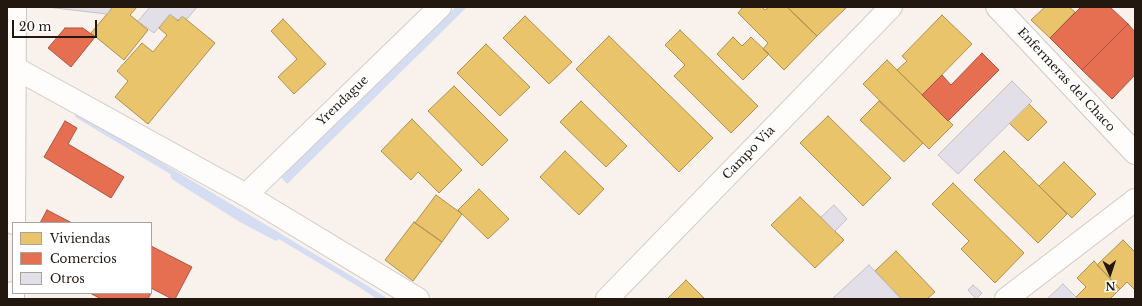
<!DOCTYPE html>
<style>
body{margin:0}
#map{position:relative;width:1142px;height:306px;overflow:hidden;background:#f8f1ec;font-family:"Libre Baskerville",serif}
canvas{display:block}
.frame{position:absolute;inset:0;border:8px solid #231810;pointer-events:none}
.legend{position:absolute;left:12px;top:222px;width:140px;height:72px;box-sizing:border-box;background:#fff;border:1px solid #a7a39f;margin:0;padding:5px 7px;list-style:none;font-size:12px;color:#231810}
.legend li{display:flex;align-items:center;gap:8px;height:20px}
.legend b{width:20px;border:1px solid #a7a39f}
.north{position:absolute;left:1090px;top:254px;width:40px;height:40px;-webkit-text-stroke:3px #fff;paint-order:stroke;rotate:177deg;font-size:11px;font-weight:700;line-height:16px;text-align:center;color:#231810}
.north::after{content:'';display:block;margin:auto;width:14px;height:18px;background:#231810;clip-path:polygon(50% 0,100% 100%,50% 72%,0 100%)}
.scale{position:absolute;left:12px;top:20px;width:85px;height:18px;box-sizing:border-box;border:2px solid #231810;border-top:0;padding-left:5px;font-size:12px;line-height:14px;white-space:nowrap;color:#231810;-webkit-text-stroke:3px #fff;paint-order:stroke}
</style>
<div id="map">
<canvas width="1142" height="306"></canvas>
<div class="frame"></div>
<ul class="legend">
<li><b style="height:11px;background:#e9c46a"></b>Viviendas</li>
<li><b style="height:11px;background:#e76f51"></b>Comercios</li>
<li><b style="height:11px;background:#e3dfe9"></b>Otros</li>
</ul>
<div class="north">N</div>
<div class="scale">20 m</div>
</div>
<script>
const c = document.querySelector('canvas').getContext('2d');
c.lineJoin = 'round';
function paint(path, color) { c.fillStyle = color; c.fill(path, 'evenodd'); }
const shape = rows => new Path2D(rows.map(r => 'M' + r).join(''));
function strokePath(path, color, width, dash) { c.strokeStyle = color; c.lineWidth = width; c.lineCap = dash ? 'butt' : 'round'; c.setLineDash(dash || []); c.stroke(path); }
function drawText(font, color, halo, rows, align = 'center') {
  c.font = font + ' "Libre Baskerville",serif'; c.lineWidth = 4; c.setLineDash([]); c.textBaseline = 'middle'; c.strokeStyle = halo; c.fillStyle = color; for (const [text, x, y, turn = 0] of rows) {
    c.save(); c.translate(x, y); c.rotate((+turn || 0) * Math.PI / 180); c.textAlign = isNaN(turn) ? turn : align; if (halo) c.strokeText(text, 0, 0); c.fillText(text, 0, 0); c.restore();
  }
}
paint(shape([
 [456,7,467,7,287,184,281,177],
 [77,112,363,283,388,299,377,299,359,287,75,117]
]), '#d4ddf1');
const homes = shape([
 [113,7,137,7,130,15,148,30,124,60,91,33,113,7],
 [743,7,762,7,765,10,769,7,787,7,817,36,784,70,763,49,768,43,738,13,743,7],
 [787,7,847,7,817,36,787,7],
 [1045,7,1069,7,1075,12,1050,38,1031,20,1045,7],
 [170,14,178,21,182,16,215,43,148,124,115,97,128,81,117,71,142,43,153,52,167,35,159,28,170,14],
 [942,15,972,44,922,95,897,70,907,61,902,56,942,15],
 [525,16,572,62,549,84,503,38,525,16],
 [283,19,326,64,294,94,278,77,297,59,271,31,283,19],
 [680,30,758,106,731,133,674,76,685,65,665,45,680,30],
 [609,36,713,138,679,172,576,69,609,36],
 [733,37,742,46,751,37,769,54,743,80,717,54,733,37],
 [486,44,530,87,500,116,457,73,486,44],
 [887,60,953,125,929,149,863,84,887,60],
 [454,86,508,140,482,166,428,111,454,86],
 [581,101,627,146,606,167,560,122,581,101],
 [879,101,923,143,904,162,860,120,879,101],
 [1029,104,1047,122,1028,141,1009,123,1029,104],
 [828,116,891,178,863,206,800,143,828,116],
 [412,119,462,170,439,193,418,172,411,180,381,151,412,119],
 [565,151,604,189,579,215,540,177,565,151],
 [1004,151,1067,214,1038,243,974,180,1004,151],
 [1064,162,1096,194,1072,218,1039,186,1064,162],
 [953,183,1024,253,995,283,961,249,969,241,932,204,953,183],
 [479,189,509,219,488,239,458,210,479,189],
 [436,195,462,214,442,242,415,223,436,195],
 [800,197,844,240,815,268,771,225,800,197],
 [414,222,442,242,413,281,385,260,414,222],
 [1123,240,1135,252,1135,290,1127,282,1120,289,1097,265,1123,240],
 [896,251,935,292,927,299,901,299,875,271,896,251],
 [1094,261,1120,289,1110,299,1078,299,1076,297,1086,287,1077,278,1094,261],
 [686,280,705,299,667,299,686,280]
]);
paint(homes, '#e9c46a');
strokePath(homes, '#ae904f', 1);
const shops = shape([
 [1081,7,1110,7,1128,24,1082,70,1050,38,1081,7],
 [1128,24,1135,32,1135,75,1112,99,1082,70,1128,24],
 [65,28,83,28,95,37,71,67,48,48,65,28],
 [982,53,999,70,948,121,922,95,942,75,951,85,982,53],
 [65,121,77,128,68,144,124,177,111,198,44,157,65,121],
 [47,210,72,223,40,223,47,210],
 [151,246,192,267,175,299,172,299,151,288,151,246],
 [90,293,151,293,148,299,101,299,90,293]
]);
paint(shops, '#e76f51');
strokePath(shops, '#ac553e', 1);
strokePath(shape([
 [175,176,242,218,245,218],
 [242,218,276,236]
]), '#d4ddf1', 9);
const building = shape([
 [47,7,112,7,107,14,47,7],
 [150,7,197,7,187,19,182,16,178,20,170,14,154,33,138,21,150,7],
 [1012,81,1032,101,958,174,938,155,1012,81],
 [834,205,847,219,835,231,821,217,834,205],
 [869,265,901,299,832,299,869,265],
 [1063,284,1078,299,1047,299,1063,284],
 [973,285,982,293,976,299,968,290,973,285]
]);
paint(building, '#e3dfe9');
strokePath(building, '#c4c1c4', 1);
const minor = shape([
 [997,7,1135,153],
 [15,68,246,195,418,299],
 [246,195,440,7],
 [607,299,891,7],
 [1006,299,1135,200]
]);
const tertiary = shape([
 [14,223,15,7],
 [13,299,13,293]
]);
strokePath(minor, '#d2c9c3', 24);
strokePath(tertiary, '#d2c9c3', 24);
strokePath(minor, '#fefdfc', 22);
strokePath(tertiary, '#fefdfc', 22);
drawText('12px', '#231810', '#fff', [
 ["Enfermeras del Chaco",1066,80,47],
 ["Yrendague",343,101,-44],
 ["Campo Via",749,153,-46]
]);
</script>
